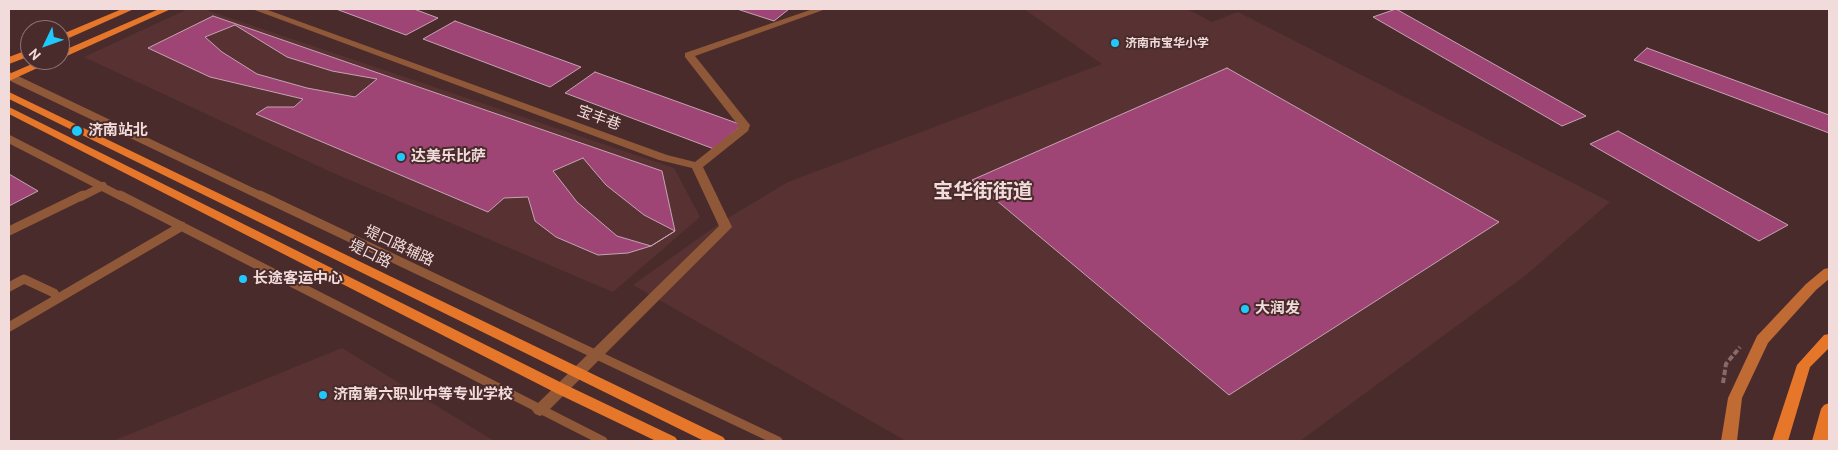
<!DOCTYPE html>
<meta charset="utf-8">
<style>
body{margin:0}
#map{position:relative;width:1838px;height:450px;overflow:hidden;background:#4a2b2b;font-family:Cabin,sans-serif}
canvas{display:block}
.frame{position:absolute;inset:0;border:10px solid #f1dcdb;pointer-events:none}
.north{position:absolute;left:20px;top:20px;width:50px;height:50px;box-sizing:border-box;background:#4a2b2b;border:1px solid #8d7271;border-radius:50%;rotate:228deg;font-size:14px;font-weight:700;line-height:20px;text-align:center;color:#f1dcdb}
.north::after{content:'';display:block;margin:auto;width:18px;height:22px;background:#20c9fd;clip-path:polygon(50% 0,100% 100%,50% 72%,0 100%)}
</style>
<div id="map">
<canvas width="1838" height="450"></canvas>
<div class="frame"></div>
<div class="north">N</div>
</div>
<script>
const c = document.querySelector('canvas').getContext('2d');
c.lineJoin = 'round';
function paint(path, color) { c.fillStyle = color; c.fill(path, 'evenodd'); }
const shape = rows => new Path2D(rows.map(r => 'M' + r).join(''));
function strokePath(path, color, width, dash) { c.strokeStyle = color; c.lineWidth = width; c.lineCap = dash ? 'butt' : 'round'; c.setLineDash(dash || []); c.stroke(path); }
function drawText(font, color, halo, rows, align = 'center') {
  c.font = font + ' Cabin,"Noto Sans SC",sans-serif'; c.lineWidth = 4; c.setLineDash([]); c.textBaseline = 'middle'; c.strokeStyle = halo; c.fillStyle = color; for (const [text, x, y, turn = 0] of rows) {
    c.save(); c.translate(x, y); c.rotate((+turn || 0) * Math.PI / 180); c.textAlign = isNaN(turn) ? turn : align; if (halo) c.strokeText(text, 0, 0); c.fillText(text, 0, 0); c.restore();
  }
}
paint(shape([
 [188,9,203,9,674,168,700,217,613,292,331,172,84,57],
 [1024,9,1187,9,1212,22,1238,12,1610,202,1526,275,1300,441,906,441,633,285,723,221,788,182,1102,64],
 [342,348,494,441,113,441]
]), '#583232');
const building = shape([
 [336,9,414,9,438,18,406,35,336,9],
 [737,9,789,9,774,21,737,9],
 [1396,9,1586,116,1562,126,1373,17,1396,9],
 [213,16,662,171,675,231,651,246,628,253,598,255,556,237,535,221,528,197,504,198,488,212,256,114,267,107,294,107,303,99,210,77,148,48,213,16],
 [455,21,581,67,550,87,423,39,455,21],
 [235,25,287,57,332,71,377,79,355,97,307,88,257,74,222,52,205,37,235,25],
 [1647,48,1829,115,1829,133,1634,60,1647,48],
 [1227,68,1499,222,1229,395,972,180,1227,68],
 [595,72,742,125,714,149,565,93,595,72],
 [1618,131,1788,225,1759,241,1590,144,1618,131],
 [583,158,606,185,644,215,675,231,651,246,617,236,577,202,553,171,583,158],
 [9,174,38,191,9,206,9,174]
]);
paint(building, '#9e4575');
strokePath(building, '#c5a3b2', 1);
strokePath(shape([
 [1723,383,1726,364,1740,347]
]), '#866b6a', 4, [5.5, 2.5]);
strokePath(shape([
 [9,76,263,197],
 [9,139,122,197],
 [81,197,103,186]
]), '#8f5939', 8);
strokePath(shape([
 [120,195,603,441],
 [260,195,778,441],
 [9,231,83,195],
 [9,287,24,279,54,293,57,299],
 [9,327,182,226]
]), '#8f5939', 9);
paint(shape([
 [252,9,265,9,667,155,695,162,738,128,738,125,685,57,685,53,813,9,826,9,695,56,750,125,748,131,703,167,732,227,545,414,540,416,535,414,532,410,535,406,719,226,692,168,659,160,252,9]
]), '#8f5939');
paint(shape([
 [1829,268,1829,279,1816,290,1768,343,1742,398,1737,441,1721,441,1728,398,1757,336,1806,284,1824,269,1829,268]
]), '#c06a34');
paint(shape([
 [122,9,134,9,60,42,60,35,122,9],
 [159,9,171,9,60,59,60,52,159,9],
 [30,49,30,56,9,64,9,57,30,49],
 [41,60,55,60,9,81,9,74,41,60],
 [9,92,723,437,726,441,704,441,9,99,9,92],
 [9,107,566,385,675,437,678,441,656,441,556,393,9,114,9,107],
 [1829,334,1829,348,1810,367,1788,441,1772,441,1797,365,1824,335,1829,334],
 [1829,403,1828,441,1812,441,1821,409,1824,405,1829,403]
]), '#e6772a');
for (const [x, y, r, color] of [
 [1115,43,5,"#20c9fd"],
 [77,131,6,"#20c9fd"],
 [401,157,5,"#20c9fd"],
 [243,279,5,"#20c9fd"],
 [1245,309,5,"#20c9fd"],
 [323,395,5,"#20c9fd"]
]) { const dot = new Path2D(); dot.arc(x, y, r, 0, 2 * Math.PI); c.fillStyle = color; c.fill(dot); strokePath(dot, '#4a2b2b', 2); }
drawText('bold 12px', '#f1dcdb', '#4a2b2b', [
 ["济南市宝华小学",1125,43]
], 'left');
drawText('15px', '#f1dcdb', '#4a2b2b', [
 ["宝丰巷",599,118,20],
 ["堤口路辅路",399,246,25],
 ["堤口路",370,254,26]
]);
drawText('bold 15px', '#f1dcdb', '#4a2b2b', [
 ["济南站北",88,131],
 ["达美乐比萨",411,157],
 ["长途客运中心",253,279],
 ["大润发",1255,309],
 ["济南第六职业中等专业学校",333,395]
], 'left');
drawText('bold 20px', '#f1dcdb', '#4a2b2b', [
 ["宝华街街道",983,192]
]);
</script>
